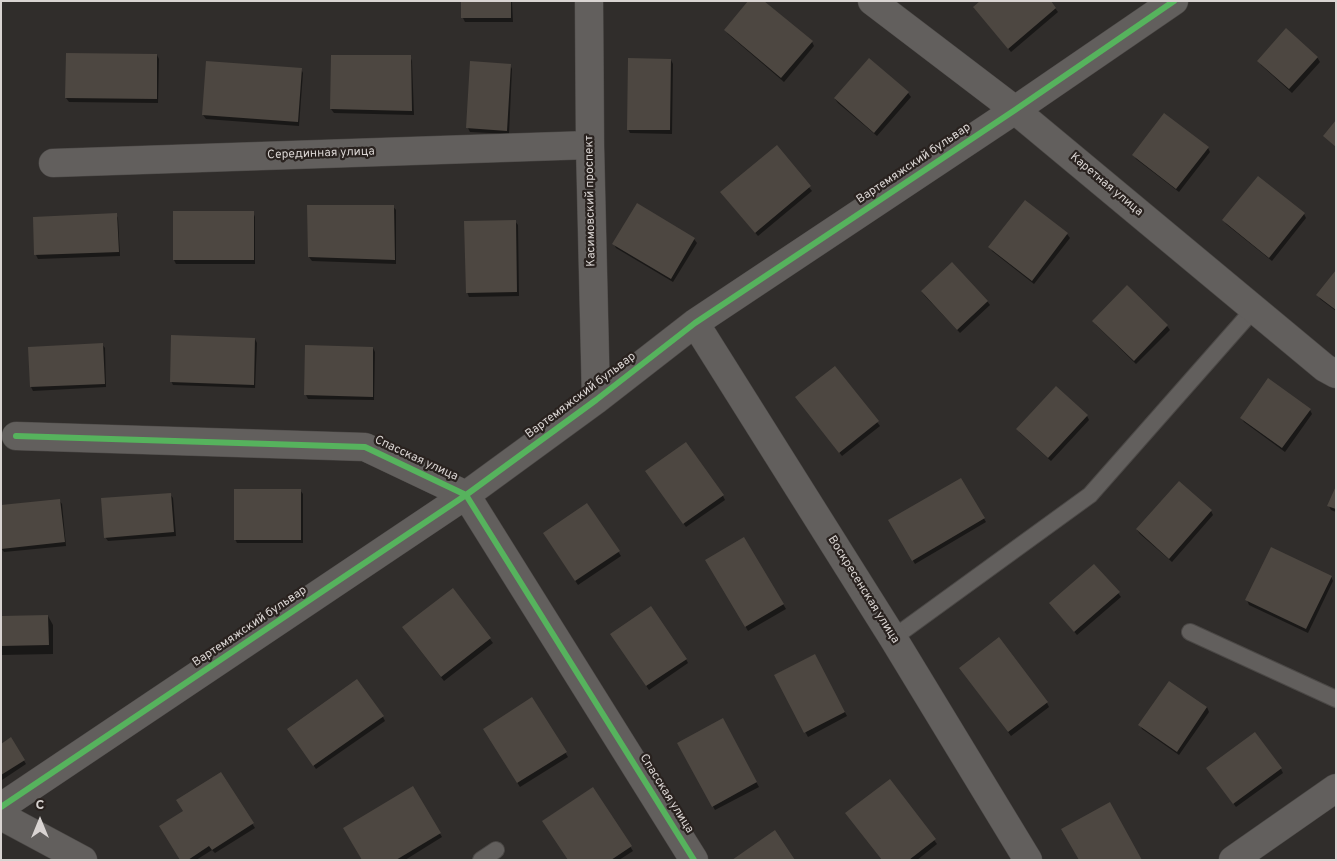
<!DOCTYPE html>
<meta charset="utf-8">
<style>
body{margin:0}
#map{position:relative;width:1337px;height:861px;overflow:hidden;background:#302d2b;font-family:Overpass,sans-serif}
canvas{display:block}
.frame{position:absolute;inset:0;border:2px solid #d9d4d2;pointer-events:none}
.north{position:absolute;left:15px;top:796px;width:50px;height:50px;-webkit-text-stroke:4px #29221f;paint-order:stroke;rotate:0deg;font-size:14px;font-weight:700;line-height:20px;text-align:center;color:#d9d4d2}
.north::after{content:'';display:block;margin:auto;width:18px;height:22px;background:#d9d4d2;clip-path:polygon(50% 0,100% 100%,50% 72%,0 100%)}
</style>
<div id="map">
<canvas width="1337" height="861"></canvas>
<div class="frame"></div>
<div class="north">С</div>
</div>
<script>
const c = document.querySelector('canvas').getContext('2d');
c.lineJoin = 'round';
function paint(path, color) { c.fillStyle = color; c.fill(path, 'evenodd'); }
const shape = rows => new Path2D(rows.map(r => 'M' + r).join(''));
function strokePath(path, color, width, dash) { c.strokeStyle = color; c.lineWidth = width; c.lineCap = dash ? 'butt' : 'round'; c.setLineDash(dash || []); c.stroke(path); }
function drawText(font, color, halo, rows, align = 'center') {
  c.font = font + ' Overpass,sans-serif'; c.lineWidth = 4.5; c.setLineDash([]); c.textBaseline = 'middle'; c.strokeStyle = halo; c.fillStyle = color; for (const [text, x, y, turn = 0] of rows) {
    c.save(); c.translate(x, y); c.rotate((+turn || 0) * Math.PI / 180); c.textAlign = isNaN(turn) ? turn : align; if (halo) c.strokeText(text, 0, 0); c.fillText(text, 0, 0); c.restore();
  }
}
paint(shape([
 [462,1,512,1,513,22,465,22,463,18],
 [974,8,1055,8,1058,12,1011,52],
 [725,30,812,42,814,46,784,82,728,34],
 [157,55,159,59,158,103,69,102,66,98],
 [332,56,410,56,412,61,414,115,334,113,331,109],
 [1317,57,1320,62,1292,93,1261,65,1259,61],
 [869,59,908,93,911,97,877,136,838,103,835,99],
 [671,60,673,64,672,134,630,133,628,129],
 [510,65,512,69,509,134,470,132,468,128],
 [301,69,303,73,299,126,206,119,203,115],
 [776,147,812,191,758,236,724,196],
 [1208,148,1210,152,1179,192,1136,159,1134,155],
 [1025,201,1067,234,1070,238,1034,284,992,251,990,247],
 [393,206,396,210,396,264,312,261,309,257],
 [253,212,255,217,255,264,176,264,174,260],
 [116,214,118,218,120,256,38,259,36,255,34,218],
 [1304,214,1306,218,1272,261,1226,224,1224,220],
 [515,221,518,225,519,296,469,297,467,292],
 [694,239,697,243,673,282,616,248,614,244],
 [1336,272,1336,311,1320,299,1318,295],
 [1127,287,1167,326,1170,330,1136,364,1096,325,1094,321],
 [922,292,987,301,990,305,960,333,925,296],
 [255,339,257,343,255,388,173,385,171,381],
 [102,344,105,348,106,387,33,391,31,387,29,348],
 [373,348,375,352,374,400,308,399,306,395],
 [835,368,880,426,842,456,799,401],
 [1310,410,1312,414,1285,452,1244,422,1241,418],
 [1087,416,1089,420,1051,461,1020,433,1018,429],
 [649,475,723,496,725,500,686,527],
 [961,479,986,522,915,564,890,521],
 [300,490,303,494,303,543,237,543,235,539],
 [1336,490,1336,512,1331,510,1329,506],
 [170,494,173,498,176,536,108,541,105,537],
 [59,500,62,504,66,546,4,552,1,548],
 [587,504,621,556,578,585,546,537],
 [1211,511,1213,515,1172,562,1140,534,1137,530],
 [744,538,786,609,748,631,707,560],
 [1331,576,1333,581,1308,633,1249,605,1247,600],
 [453,590,493,643,444,681,406,632],
 [1118,593,1121,597,1077,635,1050,603],
 [48,616,53,625,53,654,1,655,1,617],
 [614,638,686,659,688,663,649,690],
 [814,655,847,716,808,737,775,675],
 [963,672,1047,703,1049,707,1011,736],
 [532,699,568,757,520,787,484,729],
 [1207,707,1209,712,1179,755,1142,729,1140,725],
 [383,717,385,721,316,769,291,733],
 [722,720,759,787,715,810,679,744],
 [11,739,26,764,2,780,1,745],
 [1281,769,1283,773,1236,807,1210,772],
 [220,774,255,828,215,853,212,850,196,860,181,860,185,811],
 [889,780,937,844,917,860,882,860],
 [412,788,442,837,405,860,363,860],
 [593,789,633,851,619,860,569,860]
]), '#0007');
paint(shape([
 [461,1,511,1,511,18,461,18],
 [748,1,764,1,813,41,781,78,724,30],
 [980,1,1051,1,1056,8,1008,49,973,7],
 [1286,28,1318,57,1289,89,1257,61],
 [66,53,157,54,157,99,65,98],
 [331,55,411,55,412,111,330,109],
 [628,58,671,59,670,130,627,130],
 [869,58,909,92,874,133,834,98],
 [206,61,302,68,298,122,202,115],
 [470,61,511,64,507,131,466,128],
 [1164,113,1209,147,1176,189,1132,155],
 [1336,120,1336,147,1323,136],
 [777,145,811,186,755,233,720,192],
 [1258,176,1305,213,1269,258,1222,220],
 [1025,200,1068,233,1032,281,988,247],
 [637,203,695,238,671,279,612,244],
 [307,205,394,205,395,260,308,257],
 [173,211,254,211,254,260,173,260],
 [117,213,119,252,34,255,33,217],
 [516,220,517,292,466,293,464,221],
 [952,262,988,301,957,330,921,291],
 [1336,270,1336,310,1316,295],
 [1127,285,1168,325,1134,361,1092,321],
 [171,335,255,338,254,385,170,382],
 [103,343,105,384,30,387,28,347],
 [305,345,373,347,373,397,304,395],
 [835,366,879,421,839,453,795,397],
 [1268,378,1311,409,1282,448,1240,418],
 [1056,386,1088,415,1048,458,1016,429],
 [686,442,724,495,683,524,645,471],
 [961,478,985,518,912,561,888,520],
 [1179,481,1212,510,1169,559,1136,529],
 [1336,486,1336,509,1327,506],
 [234,489,301,489,301,540,234,540],
 [171,493,174,532,104,538,101,498],
 [60,499,65,542,1,549,1,505],
 [587,503,620,551,575,581,543,533],
 [744,537,784,604,745,627,705,560],
 [1271,547,1332,576,1306,629,1245,600],
 [1094,564,1120,592,1074,632,1049,603],
 [453,588,491,638,441,677,402,627],
 [651,606,687,659,646,686,610,634],
 [48,615,49,645,1,646,1,616],
 [999,637,1048,702,1008,732,959,668],
 [815,654,845,712,804,733,774,675],
 [357,679,384,716,313,766,287,729],
 [1169,681,1207,707,1177,752,1138,725],
 [532,697,567,752,517,783,483,729],
 [723,718,757,782,712,807,677,743],
 [1255,732,1282,768,1233,804,1206,768],
 [11,737,25,760,1,775,1,744],
 [221,772,254,823,212,850,209,846,188,860,180,860,159,826,183,811,176,800],
 [890,779,936,839,909,860,882,860,845,813],
 [413,786,441,833,396,860,362,860,343,828],
 [593,787,632,846,611,860,568,860,542,821],
 [1110,802,1142,860,1079,860,1061,829],
 [775,830,795,860,732,860]
]), '#4d4741');
const service = shape([
 [1190,632,1336,699],
 [893,638,1090,495,1254,309],
 [481,860,496,850]
]);
const minor = shape([
 [589,1,590,145,596,400],
 [872,1,1015,110,1325,368,1336,374],
 [53,163,590,145],
 [695,323,893,638,1028,860],
 [16,436,365,447,466,495,694,860],
 [1,807,466,495,596,400,695,323,1015,110,1174,1],
 [1,816,83,860],
 [1233,860,1336,788]
]);
strokePath(service, '#4b4846', 18);
strokePath(minor, '#4b4846', 29);
strokePath(service, '#625f5d', 16);
strokePath(minor, '#625f5d', 28);
strokePath(shape([
 [16,436,365,447,466,495,694,860],
 [1,807,466,495,596,400,695,323,1015,110,1174,1]
]), '#56b35d', 6);
drawText('12px', '#d9d4d2', '#29221f', [
 ["Серединная улица",321,154,-2],
 ["Вартемяжский бульвар",914,164,-34],
 ["Каретная улица",1106,185,40],
 ["Касимовский проспект",591,201,-91],
 ["Вартемяжский бульвар",581,396,-37],
 ["Спасская улица",416,459,25],
 ["Воскресенская улица",863,590,58],
 ["Вартемяжский бульвар",250,627,-34],
 ["Спасская улица",666,794,58]
]);
</script>
